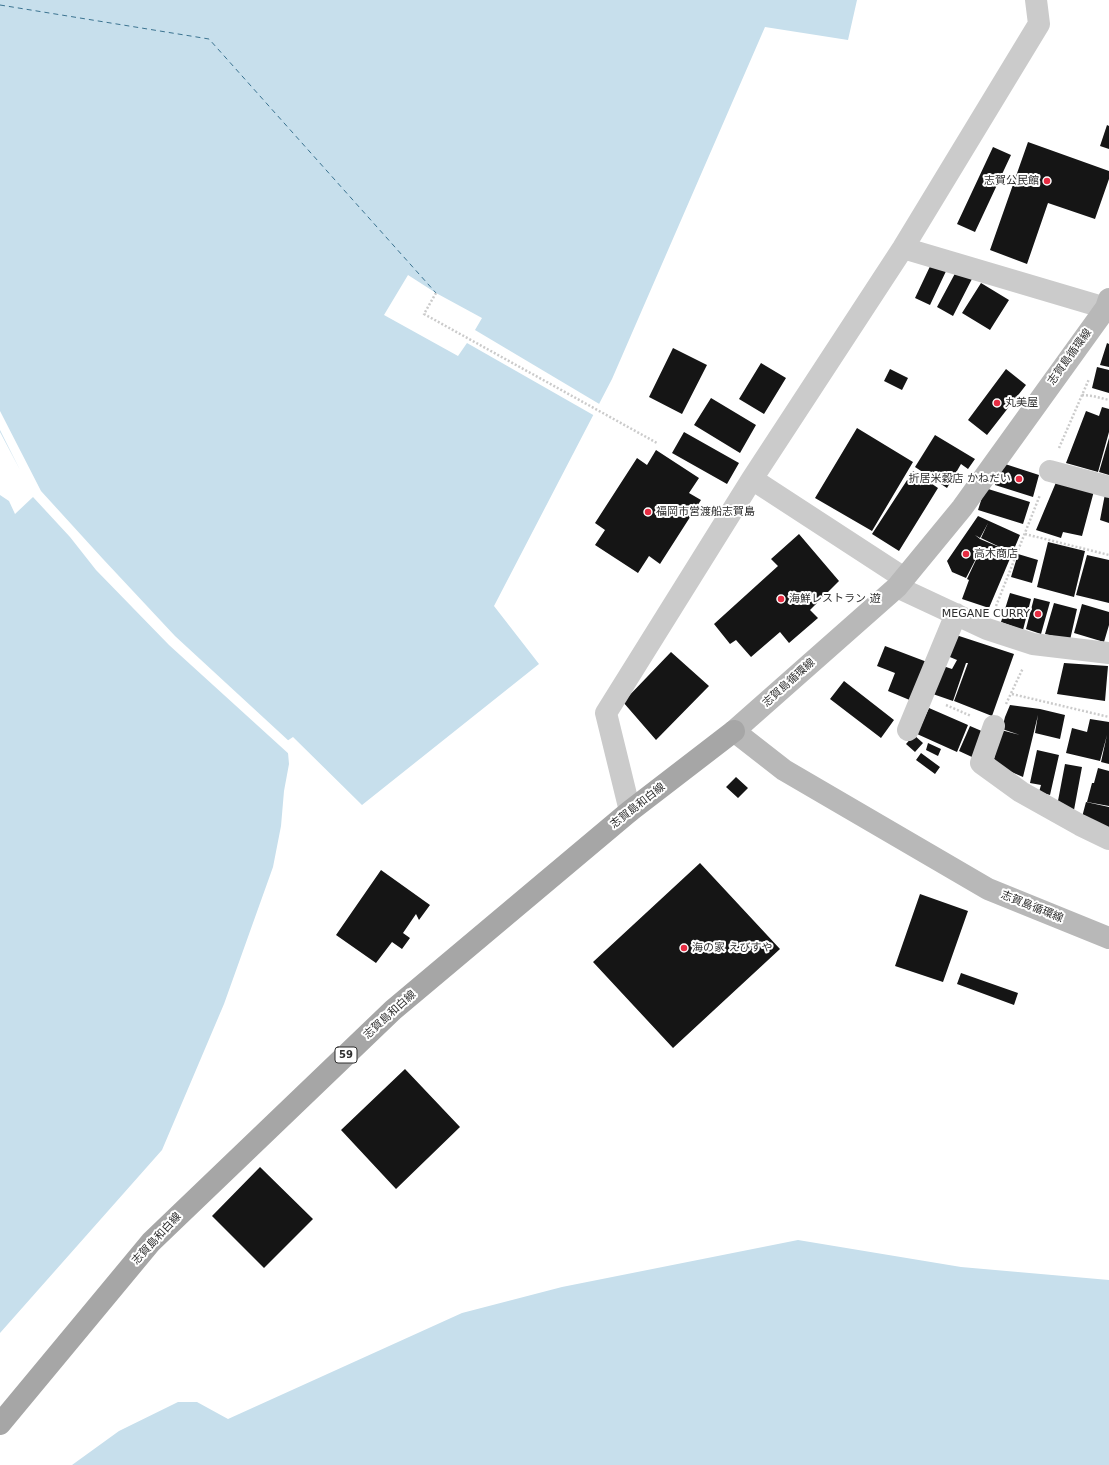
<!DOCTYPE html>
<meta charset="utf-8">
<style>
body{margin:0}
canvas{display:block;background:#fff}
</style>
<canvas width="1109" height="1465"></canvas>
<script>
const c = document.querySelector('canvas').getContext('2d');
c.lineJoin = 'round';
function paint(path, color) { c.fillStyle = color; c.fill(path, 'evenodd'); }
const shape = rows => new Path2D(rows.map(r => 'M' + r).join(''));
function strokePath(path, color, width, dash) { c.strokeStyle = color; c.lineWidth = width; c.lineCap = dash ? 'butt' : 'round'; c.setLineDash(dash || []); c.stroke(path); }
function drawText(font, color, halo, rows, align = 'center') {
  c.font = font + ' "DejaVu Sans","Noto Sans JP",sans-serif'; c.lineWidth = 4; c.setLineDash([]); c.textBaseline = 'middle'; c.strokeStyle = halo; c.fillStyle = color; for (const [text, x, y, turn = 0] of rows) {
    c.save(); c.translate(x, y); c.rotate((+turn || 0) * Math.PI / 180); c.textAlign = isNaN(turn) ? turn : align; if (halo) c.strokeText(text, 0, 0); c.fillText(text, 0, 0); c.restore();
  }
}
paint(shape([
 [0,0,857,0,848,40,765,27,612,379,494,606,539,664,362,805,293,737,287,741,289,764,284,791,281,826,273,867,224,1004,162,1150,0,1333],
 [798,1240,961,1267,1109,1280,1109,1465,72,1465,119,1431,178,1402,197,1402,228,1419,462,1313,562,1287]
]), '#c7dfec');
paint(shape([
 [408,275,436,293,482,318,475,330,601,405,595,416,467,343,458,356,384,315],
 [0,411,41,491,103,559,175,636,290,742,290,755,169,645,96,570,70,537,33,497,15,514,9,501,0,495,0,432,20,470,0,430]
]), '#fff');
strokePath(shape([
 [0,5,209,39,436,293]
]), '#3b7390', 1, [5, 4]);
paint(shape([
 [1107,125,1109,126,1109,149,1100,146],
 [1028,142,1109,171,1109,179,1095,219,1048,203,1027,264,990,250],
 [993,147,1011,155,975,232,957,224],
 [933,260,948,267,930,305,915,298],
 [959,266,974,275,953,316,937,307],
 [981,283,1009,300,990,330,962,313],
 [1107,343,1109,344,1109,367,1100,365],
 [673,348,707,365,682,414,649,397],
 [761,363,786,378,764,414,739,399],
 [1097,367,1109,370,1109,393,1092,388],
 [890,369,908,378,902,390,884,381],
 [1006,369,1026,385,987,435,968,420],
 [711,398,756,425,740,453,694,425],
 [1102,407,1109,409,1109,432,1098,472,1066,463,1086,411,1099,416],
 [857,428,913,462,872,531,815,498],
 [684,432,739,463,727,484,672,453],
 [935,435,975,459,968,469,961,464,947,488,915,467],
 [1109,438,1109,475,1099,472],
 [656,450,699,478,689,493,701,500,660,564,649,556,638,573,595,545,605,530,595,523,637,458,647,465],
 [1002,463,1039,475,1033,497,995,485],
 [913,471,938,488,899,551,872,534],
 [1057,480,1094,491,1082,536,1063,532,1061,538,1036,530],
 [985,488,1030,502,1023,524,978,510],
 [1105,494,1109,495,1109,523,1100,520],
 [978,516,1020,535,989,608,962,599,969,580,967,579,982,547,966,578,952,572,947,561],
 [988,523,981,538,1006,550,980,539,975,535,980,538],
 [799,534,839,581,810,610,818,618,789,643,780,632,751,657,736,640,730,644,714,624,778,566,771,559],
 [1048,542,1085,551,1074,597,1037,587],
 [1018,554,1038,560,1032,583,1011,577],
 [1087,555,1109,560,1109,603,1076,595],
 [1010,593,1031,599,1023,630,1001,622],
 [1034,598,1050,602,1041,634,1026,629],
 [1054,603,1077,609,1070,640,1045,634],
 [1082,604,1109,612,1109,625,1104,642,1074,633],
 [953,634,1014,654,992,716,954,701,968,663,966,663,953,701,930,693,940,665,952,669,957,660,945,655],
 [885,646,927,662,912,701,888,691,895,673,877,666],
 [671,652,709,686,656,740,623,702],
 [1064,663,1108,666,1105,701,1057,694],
 [844,681,894,720,881,738,830,699],
 [1010,705,1040,709,1065,715,1060,739,1035,733,1038,715,1023,777,1000,767,994,759,1001,730,1020,735,1002,729,1005,717],
 [929,708,968,725,957,752,917,734],
 [1090,719,1109,722,1109,764,1101,762,1107,735,1100,761,1066,753,1072,728,1087,732],
 [970,726,984,732,972,757,959,751],
 [914,735,923,743,915,752,906,744],
 [928,743,941,749,938,756,926,750],
 [1037,750,1059,755,1050,795,1039,792,1041,785,1030,783],
 [921,753,940,767,935,774,916,760],
 [1065,764,1082,767,1074,810,1057,806],
 [1098,768,1109,771,1109,806,1087,802,1092,783,1094,783],
 [736,777,748,788,738,798,726,787],
 [1086,802,1109,807,1109,831,1082,817],
 [700,863,780,949,673,1048,593,962],
 [381,870,430,905,419,920,416,914,403,933,410,938,402,949,392,942,376,963,336,935],
 [920,894,968,911,943,982,895,966],
 [961,973,1018,993,1014,1005,957,984],
 [405,1069,460,1127,396,1189,341,1130],
 [260,1167,313,1219,264,1268,212,1216]
]), '#151515');
strokePath(shape([
 [436,293,424,314,657,443],
 [1082,395,1093,396,1109,400],
 [1059,448,1089,379],
 [1025,534,1109,555],
 [996,606,1040,495],
 [1012,694,1109,717],
 [1006,704,1023,668],
 [946,705,971,716]
]), '#cbcbcb', 2.5, [2, 2]);
strokePath(shape([
 [903,248,1109,309],
 [1050,471,1109,487],
 [752,479,904,578],
 [897,587,987,629,1033,644,1109,653],
 [994,726,981,763,1021,792,1080,825,1109,839],
 [908,730,956,614],
 [630,811,606,713,752,479,903,248,1039,24,1036,0]
]), '#cbcbcb', 22);
strokePath(shape([
 [1109,299,1106,308,962,508,897,587,734,731,784,770,988,889,1109,938]
]), '#b8b8b8', 22);
strokePath(shape([
 [0,1424,151,1242,393,1010,630,811,734,731]
]), '#a6a6a6', 22);
for (const [x, y, r, color] of [
 [1047,181,4,"#e72d43"],
 [997,403,4,"#e72d43"],
 [1019,479,4,"#e72d43"],
 [648,512,4,"#e72d43"],
 [966,554,4,"#e72d43"],
 [781,599,4,"#e72d43"],
 [1038,614,4,"#e72d43"],
 [684,948,4,"#e72d43"]
]) { const dot = new Path2D(); dot.arc(x, y, r, 0, 2 * Math.PI); c.fillStyle = color; c.fill(dot); strokePath(dot, '#fff', 1.5); }
for (const [x, y, w] of [
 [346,1055,22]
]) { const box = new Path2D(); box.roundRect(x - w / 2, y - 8, w, 16, 3); c.fillStyle = '#fff'; c.fill(box); strokePath(box, '#2e2e2e', 1); }
drawText('bold 10px', '#2e2e2e', null, [
 ["59",346,1055]
]);
drawText('11px', '#2e2e2e', '#fff', [
 ["志賀公民館",1039,181,"right"],
 ["丸美屋",1005,403],
 ["折居米穀店 かねだい",1011,479,"right"],
 ["福岡市営渡船志賀島",656,512],
 ["高木商店",974,554],
 ["海鮮レストラン 遊",789,599],
 ["MEGANE CURRY",1030,614,"right"],
 ["海の家 えびすや",692,948]
], 'left');
drawText('11px', '#2e2e2e', '#fff', [
 ["志賀島循環線",1070,357,-54],
 ["志賀島循環線",789,683,-42],
 ["志賀島和白線",638,806,-38],
 ["志賀島循環線",1032,907,22],
 ["志賀島和白線",390,1015,-42],
 ["志賀島和白線",157,1239,-47]
]);
</script>
